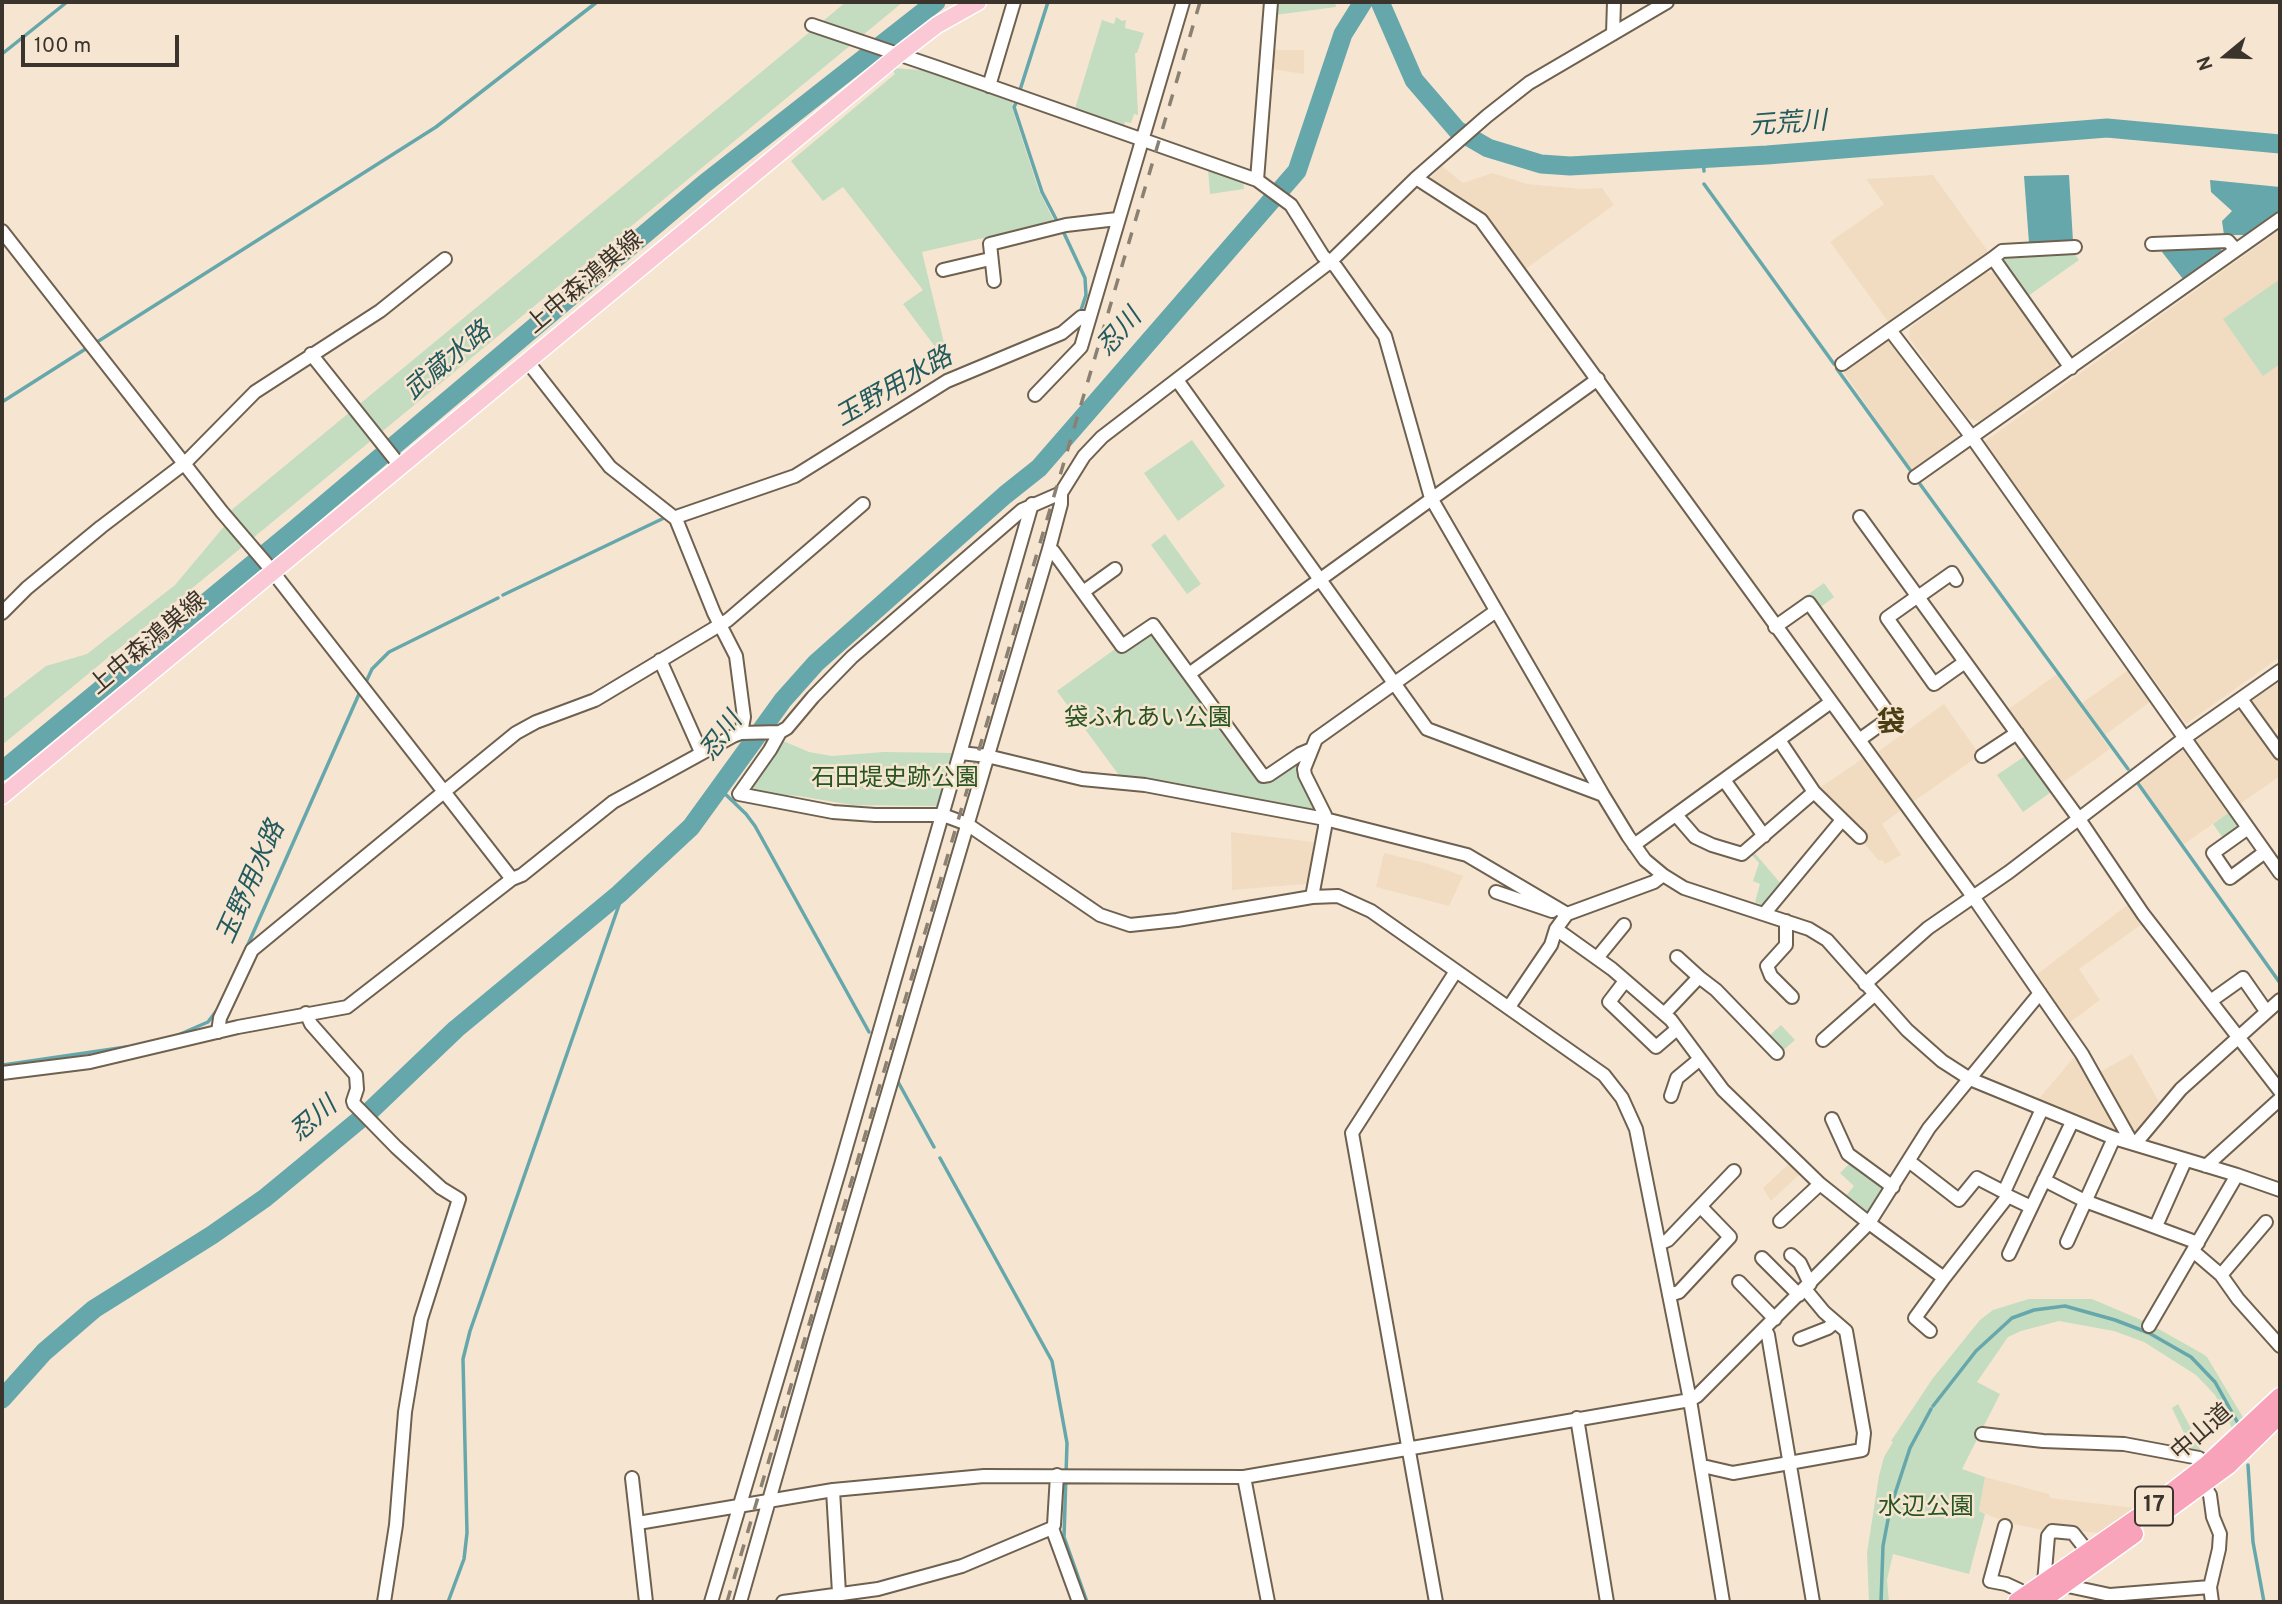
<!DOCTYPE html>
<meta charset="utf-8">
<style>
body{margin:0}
#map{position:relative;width:2282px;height:1604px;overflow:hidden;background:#f6e6d1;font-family:Overpass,sans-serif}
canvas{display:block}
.frame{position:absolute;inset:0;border:4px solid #3a342c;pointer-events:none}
.north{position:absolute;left:2191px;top:21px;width:70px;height:70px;-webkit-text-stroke:5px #f6e6d1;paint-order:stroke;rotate:251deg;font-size:19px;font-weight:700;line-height:28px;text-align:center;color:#3a342c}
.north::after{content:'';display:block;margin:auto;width:24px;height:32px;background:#3a342c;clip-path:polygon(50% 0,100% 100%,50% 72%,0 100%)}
.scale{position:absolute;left:21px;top:35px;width:158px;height:32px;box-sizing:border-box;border:4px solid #3a342c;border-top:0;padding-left:9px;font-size:21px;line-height:24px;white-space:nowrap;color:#3a342c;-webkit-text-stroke:5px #f6e6d1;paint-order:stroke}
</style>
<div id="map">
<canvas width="2282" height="1604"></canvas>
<div class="frame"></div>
<div class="north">N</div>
<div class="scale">100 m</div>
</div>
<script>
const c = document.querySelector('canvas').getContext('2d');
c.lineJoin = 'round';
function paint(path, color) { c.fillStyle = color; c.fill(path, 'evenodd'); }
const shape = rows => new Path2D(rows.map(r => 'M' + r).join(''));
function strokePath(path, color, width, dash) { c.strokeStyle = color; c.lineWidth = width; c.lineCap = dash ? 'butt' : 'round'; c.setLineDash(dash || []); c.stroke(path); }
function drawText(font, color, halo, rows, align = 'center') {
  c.font = font + ' Overpass,"Noto Sans JP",sans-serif'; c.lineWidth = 5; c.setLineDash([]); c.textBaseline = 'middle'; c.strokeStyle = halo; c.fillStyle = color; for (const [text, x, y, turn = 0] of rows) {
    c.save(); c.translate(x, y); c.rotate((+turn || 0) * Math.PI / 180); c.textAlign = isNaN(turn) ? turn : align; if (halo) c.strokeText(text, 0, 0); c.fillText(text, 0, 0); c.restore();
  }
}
paint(shape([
 [1273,50,1304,50,1304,74,1272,69],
 [1442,166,1463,183,1492,173,1527,184,1582,189,1602,188,1614,205,1524,270,1486,218,1430,182,1430,179],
 [1933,175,1989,253,1890,324,1830,242,1884,204,1866,179],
 [2280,230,2280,657,2186,724,1984,442],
 [1985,272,1995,273,2058,359,2055,368,1981,422,1968,418,1909,338,1910,328],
 [1891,337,1959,430,1958,441,1913,473,1843,371],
 [2131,668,2154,699,2105,735,2082,703],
 [2057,674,2110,749,2059,785,2006,711],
 [2280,678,2280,726,2271,733,2248,701],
 [1944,704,1980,755,1910,804,1876,753],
 [2240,708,2280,764,2280,776,2237,806,2195,747,2197,739],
 [2187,747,2232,810,2183,845,2138,781],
 [1862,759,1868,761,1903,809,1882,824,1901,855,1885,864,1882,860,1879,861,1818,789],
 [1231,832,1313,842,1314,849,1306,884,1232,890],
 [1384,853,1426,863,1463,876,1449,906,1376,887],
 [2130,903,2143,919,2142,924,2079,969,2100,1000,2069,1023,2036,975],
 [2132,1054,2159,1102,2155,1105,2159,1111,2136,1136,2100,1072],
 [2075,1056,2116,1128,2113,1132,2036,1102],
 [1792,1161,1803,1171,1771,1201,1763,1188],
 [1985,1477,2049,1494,2050,1498,2135,1508,2099,1533,2050,1528,2048,1531,2008,1523,1979,1511]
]), '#f1dcc1');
paint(shape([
 [846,2,903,2,2,745,2,700,46,666,87,654,175,585,232,517,229,512],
 [1281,2,1335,2,1336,7,1275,15,1276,8],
 [1116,17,1122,21,1126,20,1125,28,1144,33,1137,53,1135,53,1138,115,1134,114,1131,123,1125,122,1123,129,1074,112,1102,20,1114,24],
 [894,68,934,71,1013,100,1012,108,1039,191,1056,225,987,241,983,238,922,252,946,351,954,366,951,368,903,304,923,290,843,187,823,201,791,161,895,74,892,69],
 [1208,169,1243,181,1244,189,1210,194],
 [2074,253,2079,260,2028,296,2002,260,2004,256],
 [2280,279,2280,364,2263,376,2223,319],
 [1192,440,1225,486,1178,521,1144,473],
 [1165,534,1201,584,1187,594,1151,545],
 [1824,583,1834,597,1818,609,1784,615,1782,613],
 [1149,631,1154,631,1263,782,1298,757,1302,758,1297,767,1297,772,1319,816,1121,778,1057,691,1115,649,1120,653],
 [781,740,809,752,832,756,884,752,953,753,954,755,938,806,852,805,799,796,745,792],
 [2028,754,2054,790,2023,812,1997,775],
 [2232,810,2241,824,2240,830,2225,841,2213,824],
 [1753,851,1782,885,1765,906,1759,908,1760,904,1755,902,1760,884,1753,881,1759,863,1750,853],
 [1781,1025,1795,1040,1780,1053,1767,1038],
 [1852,1161,1888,1190,1869,1216,1845,1197,1854,1186,1840,1173],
 [2029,1299,2092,1299,2146,1322,2203,1354,2207,1357,2244,1419,2233,1430,2215,1395,2196,1375,2144,1342,2114,1331,2059,1321,2021,1331,2008,1337,1977,1382,2000,1394,1962,1469,1985,1477,1979,1511,1985,1514,1969,1574,1893,1554,1887,1580,1889,1602,1869,1602,1867,1553,1879,1476,1884,1457,1893,1442,1891,1441,1933,1378,1980,1320,1993,1310],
 [2178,1404,2193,1432,2202,1453,2194,1454,2172,1408]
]), '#c4dcc0');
paint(shape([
 [2069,175,2073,241,2029,243,2024,176],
 [2210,180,2280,187,2280,212,2247,235,2224,235,2222,221,2232,211,2211,192],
 [2220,245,2222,252,2183,279,2162,252,2165,247]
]), '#66a7ac');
strokePath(shape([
 [2,54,67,2],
 [1020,90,1048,2],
 [1016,103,1014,107,1042,192,1056,219],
 [1703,158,1704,171],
 [1704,184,1834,364],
 [1063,231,1085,278,1086,295,1081,310],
 [97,342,436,127,597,2],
 [1837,369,1913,474],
 [2,402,87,348],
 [1917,480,2128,769],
 [503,595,664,518],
 [366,682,372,669,389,652,498,598],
 [2137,782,2280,983],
 [719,788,746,814,755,826,869,1032],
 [246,949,359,694],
 [178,1035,208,1022,217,1010],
 [3,1065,126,1047],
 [897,1080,934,1147],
 [940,1158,1052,1361,1067,1443,1064,1537,1087,1602],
 [1933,1406,1976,1351,2012,1318,2034,1310,2065,1306,2115,1320,2149,1333,2191,1357,2215,1382,2239,1425],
 [2248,1465,2253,1542,2264,1602],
 [448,1602,464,1559,467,1533,463,1359,470,1331,619,905,619,894],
 [1881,1602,1883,1546,1890,1509,1910,1448,1931,1409]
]), '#66a7ac', 3.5);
strokePath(shape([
 [1380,2,1414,80,1457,130,1488,148,1541,164,1570,166,1767,155,2107,128,2280,144],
 [2,771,294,530,704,184,936,2],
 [2,1399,44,1352,94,1309,212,1235,265,1198,305,1165,370,1111,456,1029,619,894,691,827,783,700,816,663,1005,495,1039,468,1297,171,1343,34,1363,2]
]), '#66a7ac', 19);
const minor = shape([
 [812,25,939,68,1257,180,1291,205,1323,256,1336,267,1385,336,1431,498,1603,795,1628,836,1645,860,1663,875,1684,888,1809,929,1827,940,1907,1030,1942,1061,1970,1079,2114,1138,2237,1175,2280,1190],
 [1613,34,1614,2],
 [989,86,1014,2],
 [1416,178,1481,220,1974,898,2082,1054,2132,1143],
 [1257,180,1271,2],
 [2,231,222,512,269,567,512,879],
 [2152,244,2228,241,2236,250],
 [1993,258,2002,251,2075,247],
 [943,270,990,259],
 [994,281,990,244,1066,225,1117,219],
 [311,354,401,467],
 [527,361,610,467,676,519,714,613,736,656,744,717,741,733],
 [1842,364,1890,330],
 [2071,368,1993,258,1890,330,1971,436,2280,873],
 [1177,380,1427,729,1603,795],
 [1035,395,1081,347,1183,2],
 [1915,477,2280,219],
 [1860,517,2079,819,2143,914,2280,1091],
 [676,519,679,516,795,476,947,381,1062,333,1081,317,1090,317],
 [1049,549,1053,551,1122,646,1153,625,1263,776,1269,775,1300,754,1312,749],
 [1083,592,1115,569],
 [1918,596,1887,618,1934,684,1965,662],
 [1918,597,1952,573,1956,580],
 [2,613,27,588,101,527,185,463,255,392,380,311,445,259],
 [1775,627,1809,603,1891,717,1859,740],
 [660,660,701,752],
 [1189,674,1598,379],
 [2241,699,2280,753],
 [780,732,770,750,739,794,833,812,875,815,943,815,967,824,1100,915,1130,925,1177,920,1312,897,1338,896,1371,911,1604,1075,1622,1098,1636,1129,1690,1400,1723,1602],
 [1779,740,1814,792,1860,837],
 [961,753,987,756,1082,779,1145,785,1325,819,1467,855,1567,914],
 [1982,756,2017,733],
 [1724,780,1764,836],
 [1676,815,1695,837,1712,845,1742,854,1814,792],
 [2248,828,2213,853,2230,878,2265,852],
 [1634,845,1831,702],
 [1496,892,1552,911],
 [1312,897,1325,827,1325,815,1305,775,1304,769,1316,739,1496,611],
 [1764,914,1842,820],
 [1786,921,1786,945,1767,966,1771,976,1792,997],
 [1556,929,1612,969,1671,1020,1723,1090,1820,1184,1869,1223,1944,1278,2008,1196,2031,1207],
 [1677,957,1699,977],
 [1597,958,1624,925],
 [1625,981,1609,1002,1656,1047,1677,1029],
 [1865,984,1928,928,2009,872,2186,737,2280,671],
 [2212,1000,2243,978,2266,1011],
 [1509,1007,1551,945,1556,929,1567,914,1654,882,1663,875],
 [306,1013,311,1024,356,1075,357,1089,353,1101,354,1104,396,1147,441,1188,459,1199,421,1319,413,1364,405,1412,396,1525,384,1602],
 [1664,1014,1699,977,1716,990,1777,1053],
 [218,1032,220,1018,252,950,445,791,516,733,536,722,595,700,728,620,863,504],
 [1823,1040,1874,995],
 [2,1073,90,1062,238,1027,347,1007,512,879,522,875,613,802,733,736,741,733,780,732,787,728,813,697,852,657,1022,510,1061,493,1084,456,1102,437,1330,262,1416,178,1487,116,1529,83,1667,2],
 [1671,1096,1677,1078,1700,1059],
 [1832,1119,1848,1154,1893,1187],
 [2135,1144,2181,1089,2280,1000],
 [1910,1162,1959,1200,1977,1178,2004,1192,2008,1196],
 [2206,1166,2280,1099],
 [2044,1180,2085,1201,2198,1243],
 [2004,1192,2042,1109],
 [1780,1221,1820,1184],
 [2156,1226,2185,1161],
 [2067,1242,2114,1138],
 [1659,1244,1668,1240,1734,1171],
 [2193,1251,2221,1275,2238,1299,2280,1346],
 [2009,1254,2072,1122],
 [1791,1255,1800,1263,1810,1284],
 [1762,1258,1799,1295],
 [2221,1275,2266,1222],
 [1739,1282,1775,1319],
 [1669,1295,1679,1292,1730,1237,1701,1207],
 [2149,1326,2237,1175],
 [1765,1329,1768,1335,1813,1602],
 [1930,1331,1915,1318,1944,1278],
 [1800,1339,1828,1328,1835,1322],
 [1577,1418,1607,1602],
 [1982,1434,2043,1441,2124,1444,2199,1458,2207,1465],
 [1701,1468,1707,1467,1733,1473,1862,1450,1864,1433,1846,1331,1824,1312,1805,1289],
 [1244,1477,1268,1602],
 [632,1478,646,1602],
 [2203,1484,2210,1495,2213,1517,2220,1534,2219,1549,2210,1587,2212,1602],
 [833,1490,839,1593],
 [638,1523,833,1490,984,1476,1244,1477,1690,1400,1697,1396,1869,1223,1929,1128,2040,993],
 [2005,1526,1990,1581,2006,1584,2019,1590,2024,1597],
 [1052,1528,1079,1602],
 [2044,1583,2048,1536,2052,1531,2073,1533,2088,1552],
 [2063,1585,2110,1595,2210,1587],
 [711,1602,841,1165,1032,504],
 [740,1602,816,1336,1049,549,1061,504,1061,493],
 [783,1602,878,1589,962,1566,1052,1528,1054,1525,1057,1475],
 [1436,1602,1352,1133,1456,971]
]);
const major = shape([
 [2,796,898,55,937,25,978,2]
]);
const highway = shape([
 [2168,1509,2228,1465,2280,1414],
 [2017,1602,2149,1510,2207,1465,2280,1397],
 [2039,1602,2134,1534]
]);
strokePath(minor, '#6f6150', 16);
strokePath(major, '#fff', 19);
strokePath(highway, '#fff', 21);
strokePath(minor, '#fff', 12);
strokePath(major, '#fbc8d6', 16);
strokePath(highway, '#f9a3ba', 18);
strokePath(shape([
 [727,1602,1200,2]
]), '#8b8173', 3.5, [12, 12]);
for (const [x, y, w] of [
 [2154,1506,38]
]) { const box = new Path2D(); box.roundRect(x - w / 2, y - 19.5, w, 39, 5); c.fillStyle = '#f6e6d1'; c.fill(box); strokePath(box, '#3a342c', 2); }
drawText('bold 23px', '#3a342c', null, [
 ["17",2154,1506]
]);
drawText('24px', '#3a342c', '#f6e6d1', [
 ["上中森鴻巣線",586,284,-40],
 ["上中森鴻巣線",149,645,-40],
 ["中山道",2203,1434,-41]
]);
drawText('24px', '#275521', '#f6e6d1', [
 ["袋ふれあい公園",1148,720],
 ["石田堤史跡公園",895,780],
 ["水辺公園",1926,1509]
]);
drawText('italic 26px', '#225a5e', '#f6e6d1', [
 ["元荒川",1788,126,-4],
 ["忍川",1121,334,-49],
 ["武蔵水路",449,363,-40],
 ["玉野用水路",895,389,-30],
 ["忍川",723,738,-54],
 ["玉野用水路",253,883,-66],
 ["忍川",315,1121,-41]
]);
drawText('bold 28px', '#4a3c13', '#f6e6d1', [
 ["袋",1891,725]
]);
</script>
